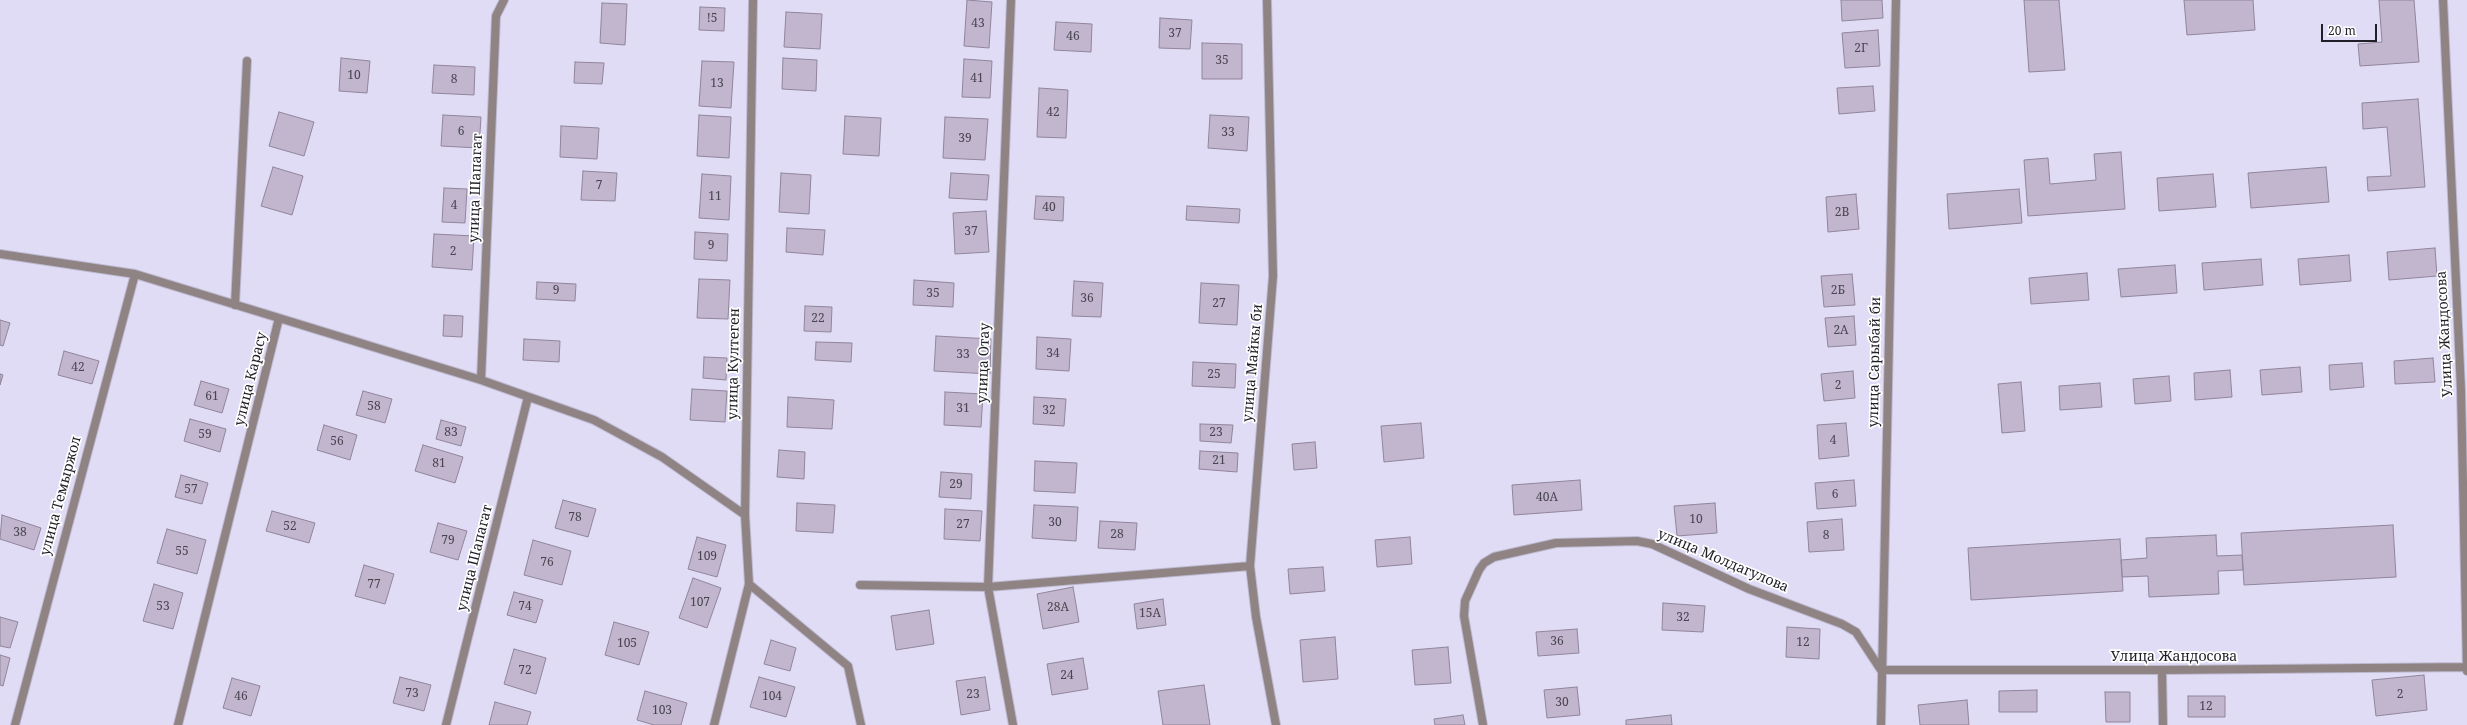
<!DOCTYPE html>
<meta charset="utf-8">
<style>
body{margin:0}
#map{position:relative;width:2467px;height:725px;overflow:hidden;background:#e0dcf5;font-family:"Noto Serif",serif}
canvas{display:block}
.scale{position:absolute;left:2321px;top:24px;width:56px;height:18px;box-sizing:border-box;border:2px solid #201e27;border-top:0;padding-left:5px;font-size:12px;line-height:14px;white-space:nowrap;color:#201e27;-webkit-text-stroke:3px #fff;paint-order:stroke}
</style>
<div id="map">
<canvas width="2467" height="725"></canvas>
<div class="scale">20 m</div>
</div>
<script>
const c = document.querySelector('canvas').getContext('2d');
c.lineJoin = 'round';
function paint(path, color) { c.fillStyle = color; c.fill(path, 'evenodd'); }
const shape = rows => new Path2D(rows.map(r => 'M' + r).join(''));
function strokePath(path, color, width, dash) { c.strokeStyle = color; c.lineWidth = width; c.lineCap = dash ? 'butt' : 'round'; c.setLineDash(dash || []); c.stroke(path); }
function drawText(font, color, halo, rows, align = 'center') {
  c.font = font + ' "Noto Serif",serif'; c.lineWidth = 3.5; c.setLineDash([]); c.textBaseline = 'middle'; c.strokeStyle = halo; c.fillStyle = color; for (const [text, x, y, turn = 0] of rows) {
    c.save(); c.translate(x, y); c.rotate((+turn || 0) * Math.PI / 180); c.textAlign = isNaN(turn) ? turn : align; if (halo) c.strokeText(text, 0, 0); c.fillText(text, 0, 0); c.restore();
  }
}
const building = shape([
 [967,0,992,2,989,48,964,46,967,0],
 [1841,0,1882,0,1883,18,1842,21,1841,0],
 [2024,0,2059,0,2065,70,2029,72,2024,0],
 [2184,0,2253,0,2255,30,2187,35,2184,0],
 [2379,0,2414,0,2419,62,2360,66,2358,44,2382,42,2379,0],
 [602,3,627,4,625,45,600,43,602,3],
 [700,7,725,8,724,31,699,30,700,7],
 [786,12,822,14,820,49,784,47,786,12],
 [1160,18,1192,20,1190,49,1159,48,1160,18],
 [1056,22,1092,24,1091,52,1054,50,1056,22],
 [1878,30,1880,66,1845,68,1842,33,1878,30],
 [1202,43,1242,44,1242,79,1202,79,1202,43],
 [341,58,370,61,367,93,339,91,341,58],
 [783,58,817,60,816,91,782,89,783,58],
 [964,59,992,61,990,98,962,97,964,59],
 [702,61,734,62,731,108,699,106,702,61],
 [575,62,604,63,602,84,574,83,575,62],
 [434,65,475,67,474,95,432,93,434,65],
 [1873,86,1875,111,1839,114,1837,88,1873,86],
 [1039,88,1068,90,1066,138,1037,137,1039,88],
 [2418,99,2425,187,2368,191,2367,177,2391,176,2387,127,2363,129,2362,103,2418,99],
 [279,112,314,122,304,156,269,146,279,112],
 [443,115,481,117,479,148,441,146,443,115],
 [699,115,731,117,729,158,697,156,699,115],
 [1210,115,1249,117,1247,151,1208,148,1210,115],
 [845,116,881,118,879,156,843,154,845,116],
 [945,117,988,119,985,160,943,158,945,117],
 [561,126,599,128,597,159,560,157,561,126],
 [2121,152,2125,209,2028,216,2024,160,2048,158,2050,184,2096,180,2094,154,2121,152],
 [273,167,303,176,292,215,261,206,273,167],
 [2326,167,2329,202,2251,208,2248,173,2326,167],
 [583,171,617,173,615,201,581,200,583,171],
 [781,173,811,175,809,214,779,212,781,173],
 [951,173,989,175,987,200,949,198,951,173],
 [702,174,731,176,729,220,699,218,702,174],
 [2213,174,2216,207,2159,211,2157,178,2213,174],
 [444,188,467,189,465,223,442,222,444,188],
 [2019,189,2022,223,1949,229,1947,194,2019,189],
 [1856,194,1859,229,1828,232,1826,197,1856,194],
 [1036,196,1064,197,1063,221,1034,219,1036,196],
 [1187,206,1240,209,1239,223,1186,220,1187,206],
 [986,211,989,252,955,254,953,213,986,211],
 [787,228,825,230,823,255,786,252,787,228],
 [695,232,728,234,727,261,694,259,695,232],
 [434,234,474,236,472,270,432,267,434,234],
 [2435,248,2437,276,2389,280,2387,252,2435,248],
 [2349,255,2351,281,2300,285,2298,259,2349,255],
 [2261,259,2263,285,2204,290,2202,263,2261,259],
 [2175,265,2177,293,2121,297,2118,269,2175,265],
 [2087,273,2089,300,2031,304,2029,278,2087,273],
 [1852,274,1855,305,1824,307,1821,276,1852,274],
 [699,279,730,280,728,319,697,318,699,279],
 [914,280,954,283,953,307,913,305,914,280],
 [1074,281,1103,283,1101,317,1072,316,1074,281],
 [537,282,576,284,575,301,536,299,537,282],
 [1201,283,1239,285,1237,325,1199,323,1201,283],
 [805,306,832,307,831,332,804,331,805,306],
 [444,315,463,316,462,337,443,336,444,315],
 [1854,316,1856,345,1828,347,1825,318,1854,316],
 [0,320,10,323,3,346,0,345,0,320],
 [936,336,991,339,990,374,934,371,936,336],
 [1037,337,1071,339,1069,371,1036,369,1037,337],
 [524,339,560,341,559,362,523,360,524,339],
 [816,342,852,343,851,362,815,360,816,342],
 [64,351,99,361,92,384,58,375,64,351],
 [704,357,727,358,726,380,703,378,704,357],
 [2433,358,2435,382,2395,384,2394,361,2433,358],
 [1193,362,1236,364,1235,388,1192,386,1193,362],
 [2362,363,2364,387,2330,390,2329,365,2362,363],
 [2300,367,2302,392,2262,395,2260,370,2300,367],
 [2230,370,2232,397,2195,400,2194,373,2230,370],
 [1853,371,1855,398,1824,401,1821,374,1853,371],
 [0,374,3,375,0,385,0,374],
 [2169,376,2171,401,2135,404,2133,379,2169,376],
 [201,381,229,389,222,413,194,405,201,381],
 [2021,382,2025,431,2002,433,1998,384,2021,382],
 [2100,383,2102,407,2060,410,2059,386,2100,383],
 [692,389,727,391,725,422,690,420,692,389],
 [363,391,392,399,385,423,356,415,363,391],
 [945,392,983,394,981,427,944,425,945,392],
 [788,397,834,400,832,429,787,427,788,397],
 [1034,397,1066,399,1064,426,1033,424,1034,397],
 [190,419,226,429,220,452,184,441,190,419],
 [441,420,466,427,461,446,436,439,441,420],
 [1421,423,1424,458,1384,462,1381,426,1421,423],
 [1846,423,1849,456,1819,459,1817,425,1846,423],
 [1200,424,1233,425,1231,443,1200,441,1200,424],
 [324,425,357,435,350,460,317,450,324,425],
 [1315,442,1317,468,1294,470,1292,444,1315,442],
 [423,445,463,457,455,483,415,471,423,445],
 [779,450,805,452,804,479,777,477,779,450],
 [1200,451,1238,453,1237,472,1199,469,1200,451],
 [1035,461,1077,463,1075,493,1034,491,1035,461],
 [941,472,972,474,971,499,939,497,941,472],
 [181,475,208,483,202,504,175,497,181,475],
 [1580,480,1582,510,1514,515,1512,485,1580,480],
 [1854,480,1856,506,1817,509,1815,483,1854,480],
 [563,500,596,509,588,537,555,528,563,500],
 [797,503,835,505,833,533,796,531,797,503],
 [1715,503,1717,533,1677,536,1674,506,1715,503],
 [1034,505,1078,507,1076,541,1032,538,1034,505],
 [945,509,982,511,980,541,944,539,945,509],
 [272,511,315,523,309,543,266,531,272,511],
 [2,515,41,528,34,550,0,539,2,515],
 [1842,519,1844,550,1809,552,1807,522,1842,519],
 [1100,521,1137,523,1135,550,1098,548,1100,521],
 [438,523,467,531,458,560,430,552,438,523],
 [2393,525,2396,577,2244,585,2241,533,2393,525],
 [167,529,206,540,197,574,157,563,167,529],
 [2216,535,2217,556,2242,555,2243,570,2218,571,2219,594,2149,597,2148,576,2122,577,2121,560,2147,558,2146,538,2216,535],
 [697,537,726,545,717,577,688,569,697,537],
 [1410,537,1412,564,1377,567,1375,540,1410,537],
 [2120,539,2123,591,1971,600,1968,548,2120,539],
 [533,540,571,551,562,585,524,575,533,540],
 [364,565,394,574,385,604,355,596,364,565],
 [1323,567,1325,591,1290,594,1288,569,1323,567],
 [693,578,721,588,707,628,679,618,693,578],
 [154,584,183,593,173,629,143,621,154,584],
 [1073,587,1079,622,1043,629,1037,594,1073,587],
 [514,592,543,600,536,623,507,615,514,592],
 [1163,599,1166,625,1137,629,1134,604,1163,599],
 [1663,603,1705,606,1703,632,1662,630,1663,603],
 [929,610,934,644,896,650,891,616,929,610],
 [0,617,18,622,10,648,0,646,0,617],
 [614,622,649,632,639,665,605,655,614,622],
 [1787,627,1820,629,1819,659,1786,657,1787,627],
 [1577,629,1579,653,1538,656,1536,632,1577,629],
 [1335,637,1338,679,1303,682,1300,640,1335,637],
 [771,640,796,648,790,671,764,664,771,640],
 [1448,647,1451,683,1415,685,1412,650,1448,647],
 [514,649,546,658,536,694,504,684,514,649],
 [0,655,10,658,3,686,0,685,0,655],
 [1083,658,1088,689,1052,695,1047,664,1083,658],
 [2424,675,2427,710,2376,716,2372,680,2424,675],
 [400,677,431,685,424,711,393,703,400,677],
 [759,677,795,687,786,717,750,707,759,677],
 [985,677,990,710,961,715,956,681,985,677],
 [232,678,260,686,251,716,223,708,232,678],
 [1204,685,1210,725,1163,725,1158,691,1204,685],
 [1577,687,1580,715,1547,718,1544,690,1577,687],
 [2037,690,2037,712,1999,712,1999,691,2037,690],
 [645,691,687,703,681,725,654,725,637,720,645,691],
 [2105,692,2130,692,2130,722,2106,722,2105,692],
 [2188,696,2225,696,2225,717,2188,717,2188,696],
 [1967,700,1969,725,1920,725,1918,705,1967,700],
 [495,702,531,712,527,725,489,725,495,702],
 [1463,715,1465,725,1435,725,1434,719,1463,715],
 [1671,715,1672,725,1626,725,1626,720,1671,715]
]);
paint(building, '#c1b6cd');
strokePath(building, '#90859b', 1);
const minor = shape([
 [1011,0,988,587,1013,725],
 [1267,0,1273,276,1250,566,1256,617,1276,725],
 [2443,0,2461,390,2467,671],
 [0,254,135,274,279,318,178,725],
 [235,305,247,61],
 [279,318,481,380,594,420,662,457,745,515],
 [481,380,496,16,504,0],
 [749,584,848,666,861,725],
 [860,585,988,587,1250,566],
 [2162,670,2163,725],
 [15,725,135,274],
 [446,725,528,397],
 [714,725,749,584,745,515,753,0],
 [1483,725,1464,616,1465,601,1479,570,1484,563,1494,557,1556,543,1637,541,1652,544,1749,589,1842,624,1856,632,1881,670,2162,670,2467,667],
 [1881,725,1896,0]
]);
strokePath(minor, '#bdbad0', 10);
strokePath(minor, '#8f8384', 8);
drawText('12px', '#484450', null, [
 ["!5",712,19],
 ["43",978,24],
 ["37",1175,34],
 ["46",1073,37],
 ["2Г",1861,49],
 ["35",1222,61],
 ["10",354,76],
 ["41",977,79],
 ["8",454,80],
 ["13",717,84],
 ["42",1053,113],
 ["6",461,132],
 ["33",1228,133],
 ["39",965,139],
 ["7",599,186],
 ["11",715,197],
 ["4",454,206],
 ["40",1049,208],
 ["2В",1842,213],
 ["37",971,232],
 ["9",711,246],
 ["2",453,252],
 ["9",556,291],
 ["2Б",1838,291],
 ["35",933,294],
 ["36",1087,299],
 ["27",1219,304],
 ["22",818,319],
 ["2А",1841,331],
 ["34",1053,354],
 ["33",963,355],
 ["42",78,368],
 ["25",1214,375],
 ["2",1838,386],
 ["61",212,397],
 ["58",374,407],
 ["31",963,409],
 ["32",1049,411],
 ["83",451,433],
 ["23",1216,433],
 ["59",205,435],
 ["4",1833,441],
 ["56",337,442],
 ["21",1219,461],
 ["81",439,464],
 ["29",956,485],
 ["57",191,490],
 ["6",1835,495],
 ["40А",1547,498],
 ["78",575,518],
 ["10",1696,520],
 ["30",1055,523],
 ["27",963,525],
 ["52",290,527],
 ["38",20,533],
 ["28",1117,535],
 ["8",1826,536],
 ["79",448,541],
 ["55",182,552],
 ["109",707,557],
 ["76",547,563],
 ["77",374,585],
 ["107",700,603],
 ["53",163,607],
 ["74",525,607],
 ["28А",1058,608],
 ["15А",1150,614],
 ["32",1683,618],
 ["36",1557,642],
 ["12",1803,643],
 ["105",627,644],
 ["72",525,671],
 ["24",1067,676],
 ["73",412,694],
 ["23",973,695],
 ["2",2400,695],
 ["46",241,697],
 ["104",772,697],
 ["30",1562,703],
 ["12",2206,707],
 ["103",662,711]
]);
drawText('14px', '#201e27', '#fff', [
 ["улица Шапагат",476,188,-88],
 ["Улица Жандосова",2445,334,-93],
 ["улица Сарыбай би",1875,362,-89],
 ["улица Отау",984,363,-88],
 ["улица Майкы би",1253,363,-85],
 ["улица Култеген",734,364,-89],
 ["улица Карасу",251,379,-76],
 ["улица Темыржол",61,496,-75],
 ["улица Шапагат",475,558,-76],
 ["улица Молдагулова",1723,561,23],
 ["Улица Жандосова",2174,657]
]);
</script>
